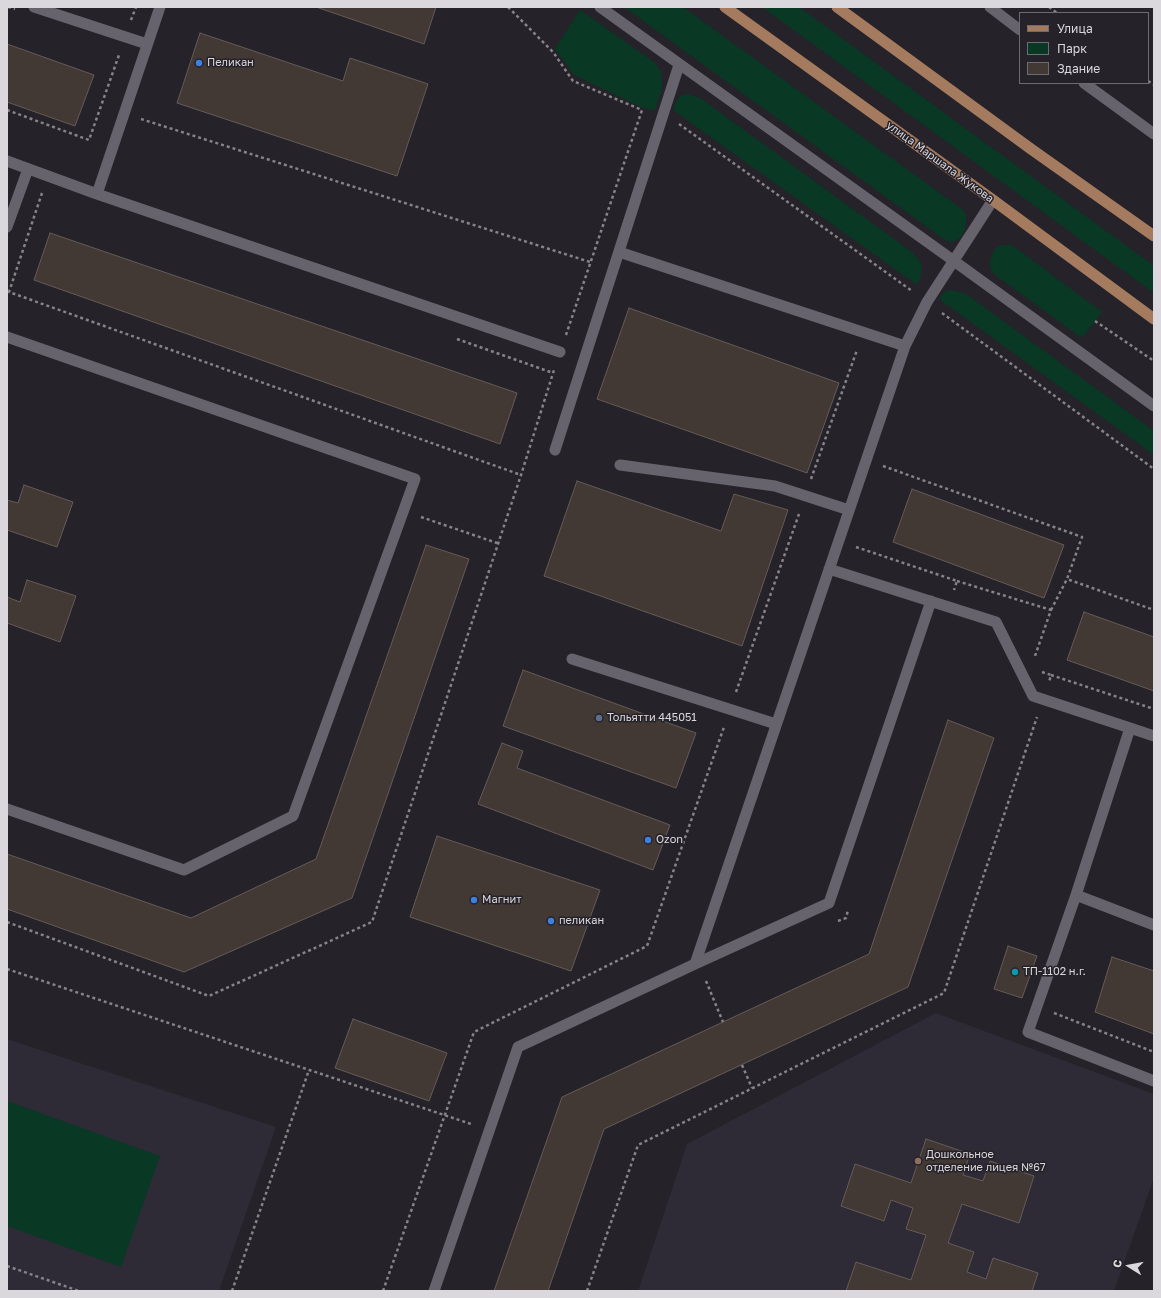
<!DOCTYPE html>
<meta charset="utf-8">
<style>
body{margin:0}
#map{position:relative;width:1161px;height:1298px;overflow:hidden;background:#252229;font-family:"Golos Text",sans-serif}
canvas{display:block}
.frame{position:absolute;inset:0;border:8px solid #dad8dd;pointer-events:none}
.legend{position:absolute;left:1019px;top:12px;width:130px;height:72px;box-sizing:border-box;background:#252229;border:1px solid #6d6b71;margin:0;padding:5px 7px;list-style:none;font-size:12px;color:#dad8dd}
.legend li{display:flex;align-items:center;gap:8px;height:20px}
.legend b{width:20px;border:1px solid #6d6b71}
.north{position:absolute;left:1109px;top:1246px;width:40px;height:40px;-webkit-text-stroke:3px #252229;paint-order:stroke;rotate:281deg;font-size:11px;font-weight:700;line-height:16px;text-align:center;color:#dad8dd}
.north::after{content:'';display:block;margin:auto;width:14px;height:18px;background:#dad8dd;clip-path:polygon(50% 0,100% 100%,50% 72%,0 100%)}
</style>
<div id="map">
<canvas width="1161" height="1298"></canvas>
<div class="frame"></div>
<ul class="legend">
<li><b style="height:5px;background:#a57b5f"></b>Улица</li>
<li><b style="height:11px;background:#093825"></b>Парк</li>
<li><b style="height:11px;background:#423935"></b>Здание</li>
</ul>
<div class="north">С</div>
</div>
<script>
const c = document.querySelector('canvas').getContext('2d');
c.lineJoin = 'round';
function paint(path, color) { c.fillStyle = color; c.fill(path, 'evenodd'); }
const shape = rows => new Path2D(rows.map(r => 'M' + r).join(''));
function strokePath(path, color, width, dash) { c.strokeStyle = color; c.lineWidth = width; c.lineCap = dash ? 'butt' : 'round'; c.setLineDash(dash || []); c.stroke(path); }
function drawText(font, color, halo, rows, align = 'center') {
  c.font = font + ' "Golos Text",sans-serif'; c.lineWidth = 3; c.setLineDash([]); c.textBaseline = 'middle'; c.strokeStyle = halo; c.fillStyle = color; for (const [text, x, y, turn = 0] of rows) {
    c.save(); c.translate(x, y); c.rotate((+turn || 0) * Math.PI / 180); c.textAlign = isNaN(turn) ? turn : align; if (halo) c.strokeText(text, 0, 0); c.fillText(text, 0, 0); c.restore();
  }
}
paint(shape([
 [936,1013,1154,1094,1154,1178,1114,1291,638,1291,687,1144],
 [7,1039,276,1127,219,1291,7,1291]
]), '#2e2a36');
paint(shape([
 [624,7,683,7,963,210,966,216,966,222,965,229,962,236,955,241,950,242,945,240],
 [762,7,799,7,1154,266,1154,293],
 [580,10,655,63,661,72,662,82,661,92,655,110,643,108,574,75,555,49],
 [688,94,700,98,913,253,919,260,922,267,921,275,917,285,673,110,675,103,678,98,683,95],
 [1002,245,1012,245,1102,312,1082,338,995,275,991,270,990,260,993,252,997,247],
 [948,290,956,291,966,294,1154,431,1154,455,939,299,943,293],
 [7,1101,160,1156,121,1267,7,1226]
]), '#093825');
const building = shape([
 [316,7,436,7,424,44,316,7],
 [200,33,343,81,350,58,428,84,397,176,177,103,200,33],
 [7,44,94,75,75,126,7,102,7,44],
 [50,233,517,393,500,444,34,280,50,233],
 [629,308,839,383,807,473,597,399,629,308],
 [577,481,721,531,734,494,788,510,742,646,544,576,577,481],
 [24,485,73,502,57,547,7,530,7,500,18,503,24,485],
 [912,489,1064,545,1044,598,893,542,912,489],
 [426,545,469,559,352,898,184,972,7,909,7,854,191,918,316,859,426,545],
 [27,580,76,596,60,642,7,623,7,597,20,602,27,580],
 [1084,612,1154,637,1154,691,1067,660,1084,612],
 [523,670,696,733,676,788,503,726,523,670],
 [948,720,994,738,908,987,604,1129,548,1291,494,1291,562,1097,869,954,948,720],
 [502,743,523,751,517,768,670,825,653,870,478,804,502,743],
 [437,836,600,890,571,971,410,917,437,836],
 [1008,946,1037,956,1022,998,994,989,1008,946],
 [1112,957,1154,971,1154,1034,1095,1012,1112,957],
 [353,1019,447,1053,429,1101,335,1068,353,1019],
 [926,1139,970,1154,963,1175,983,1181,990,1161,1034,1176,1019,1223,962,1204,948,1243,974,1252,967,1272,986,1279,993,1258,1038,1273,1032,1291,846,1291,856,1262,911,1280,926,1235,906,1229,913,1208,891,1200,884,1221,841,1206,855,1164,911,1183,926,1139]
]);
paint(building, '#423935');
strokePath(building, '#655b57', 1);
strokePath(shape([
 [8,7,15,9],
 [508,7,553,52,573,81,642,110],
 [1049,7,1057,13],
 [131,20,136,7],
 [1148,81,1154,85],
 [7,110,89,140,119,55],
 [141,119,590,262],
 [679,124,912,291],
 [42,193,9,292,521,475],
 [942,313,1154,469],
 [1095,321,1154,361],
 [566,335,642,110],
 [457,339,553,373],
 [883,466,1082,537,1067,579,1154,610],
 [811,479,857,350],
 [421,517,497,543],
 [856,547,957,581,954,590],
 [957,581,1051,610,1035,656],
 [1051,610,1067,579],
 [1042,672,1051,675,1049,682],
 [1051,675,1154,709],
 [736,692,799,514],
 [838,921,846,918,848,910],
 [7,922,209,996,372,922,521,475,554,370],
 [7,969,471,1124],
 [706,981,723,1022],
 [1054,1013,1154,1052],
 [742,1065,752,1088],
 [7,1266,79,1291],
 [232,1291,309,1070],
 [383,1291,474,1032,647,946,724,727],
 [587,1291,638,1145,944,993,1037,717]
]), '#868389', 2.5, [3, 3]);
strokePath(shape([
 [34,7,147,44],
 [990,7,1020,30],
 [1084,83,1154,134],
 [7,161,97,194,160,7],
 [97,194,560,352],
 [7,227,28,169],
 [619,252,905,346],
 [7,337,415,479,293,816,184,870,7,809],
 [555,450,679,65],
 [620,465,775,486,849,510],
 [829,569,996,622,1033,696,1130,728],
 [572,659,776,724],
 [1076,895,1130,728,1154,736],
 [1154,925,1076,895,1028,1032,1154,1081],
 [695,964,905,346,927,302,993,200],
 [434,1291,518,1047,695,964,829,903,931,601]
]), '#67636c', 11);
strokePath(shape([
 [600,7,954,261,1154,406]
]), '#67636c', 11);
strokePath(shape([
 [725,7,993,200,1154,319],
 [837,7,1031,149,1154,236]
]), '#a57b5f', 11);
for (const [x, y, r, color] of [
 [199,63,4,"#3f7fe0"],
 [599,718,4,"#5c6f8a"],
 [648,840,4,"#3f7fe0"],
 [474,900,4,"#3f7fe0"],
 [551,921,4,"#3f7fe0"],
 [1015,972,4,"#0f9aa8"],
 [918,1161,4,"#8d6e63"]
]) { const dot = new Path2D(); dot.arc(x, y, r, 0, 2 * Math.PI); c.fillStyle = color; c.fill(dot); strokePath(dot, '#252229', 1.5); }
drawText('11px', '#dad8dd', '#252229', [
 ["Пеликан",207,63],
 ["Тольятти 445051",607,718],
 ["Ozon",656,840],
 ["Магнит",482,900],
 ["пеликан",559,921],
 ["ТП-1102 н.г.",1023,972],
 ["Дошкольное",926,1155],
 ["отделение лицея №67",926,1168]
], 'left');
drawText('11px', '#dad8dd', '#252229', [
 ["улица Маршала Жукова",940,162,36]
]);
</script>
